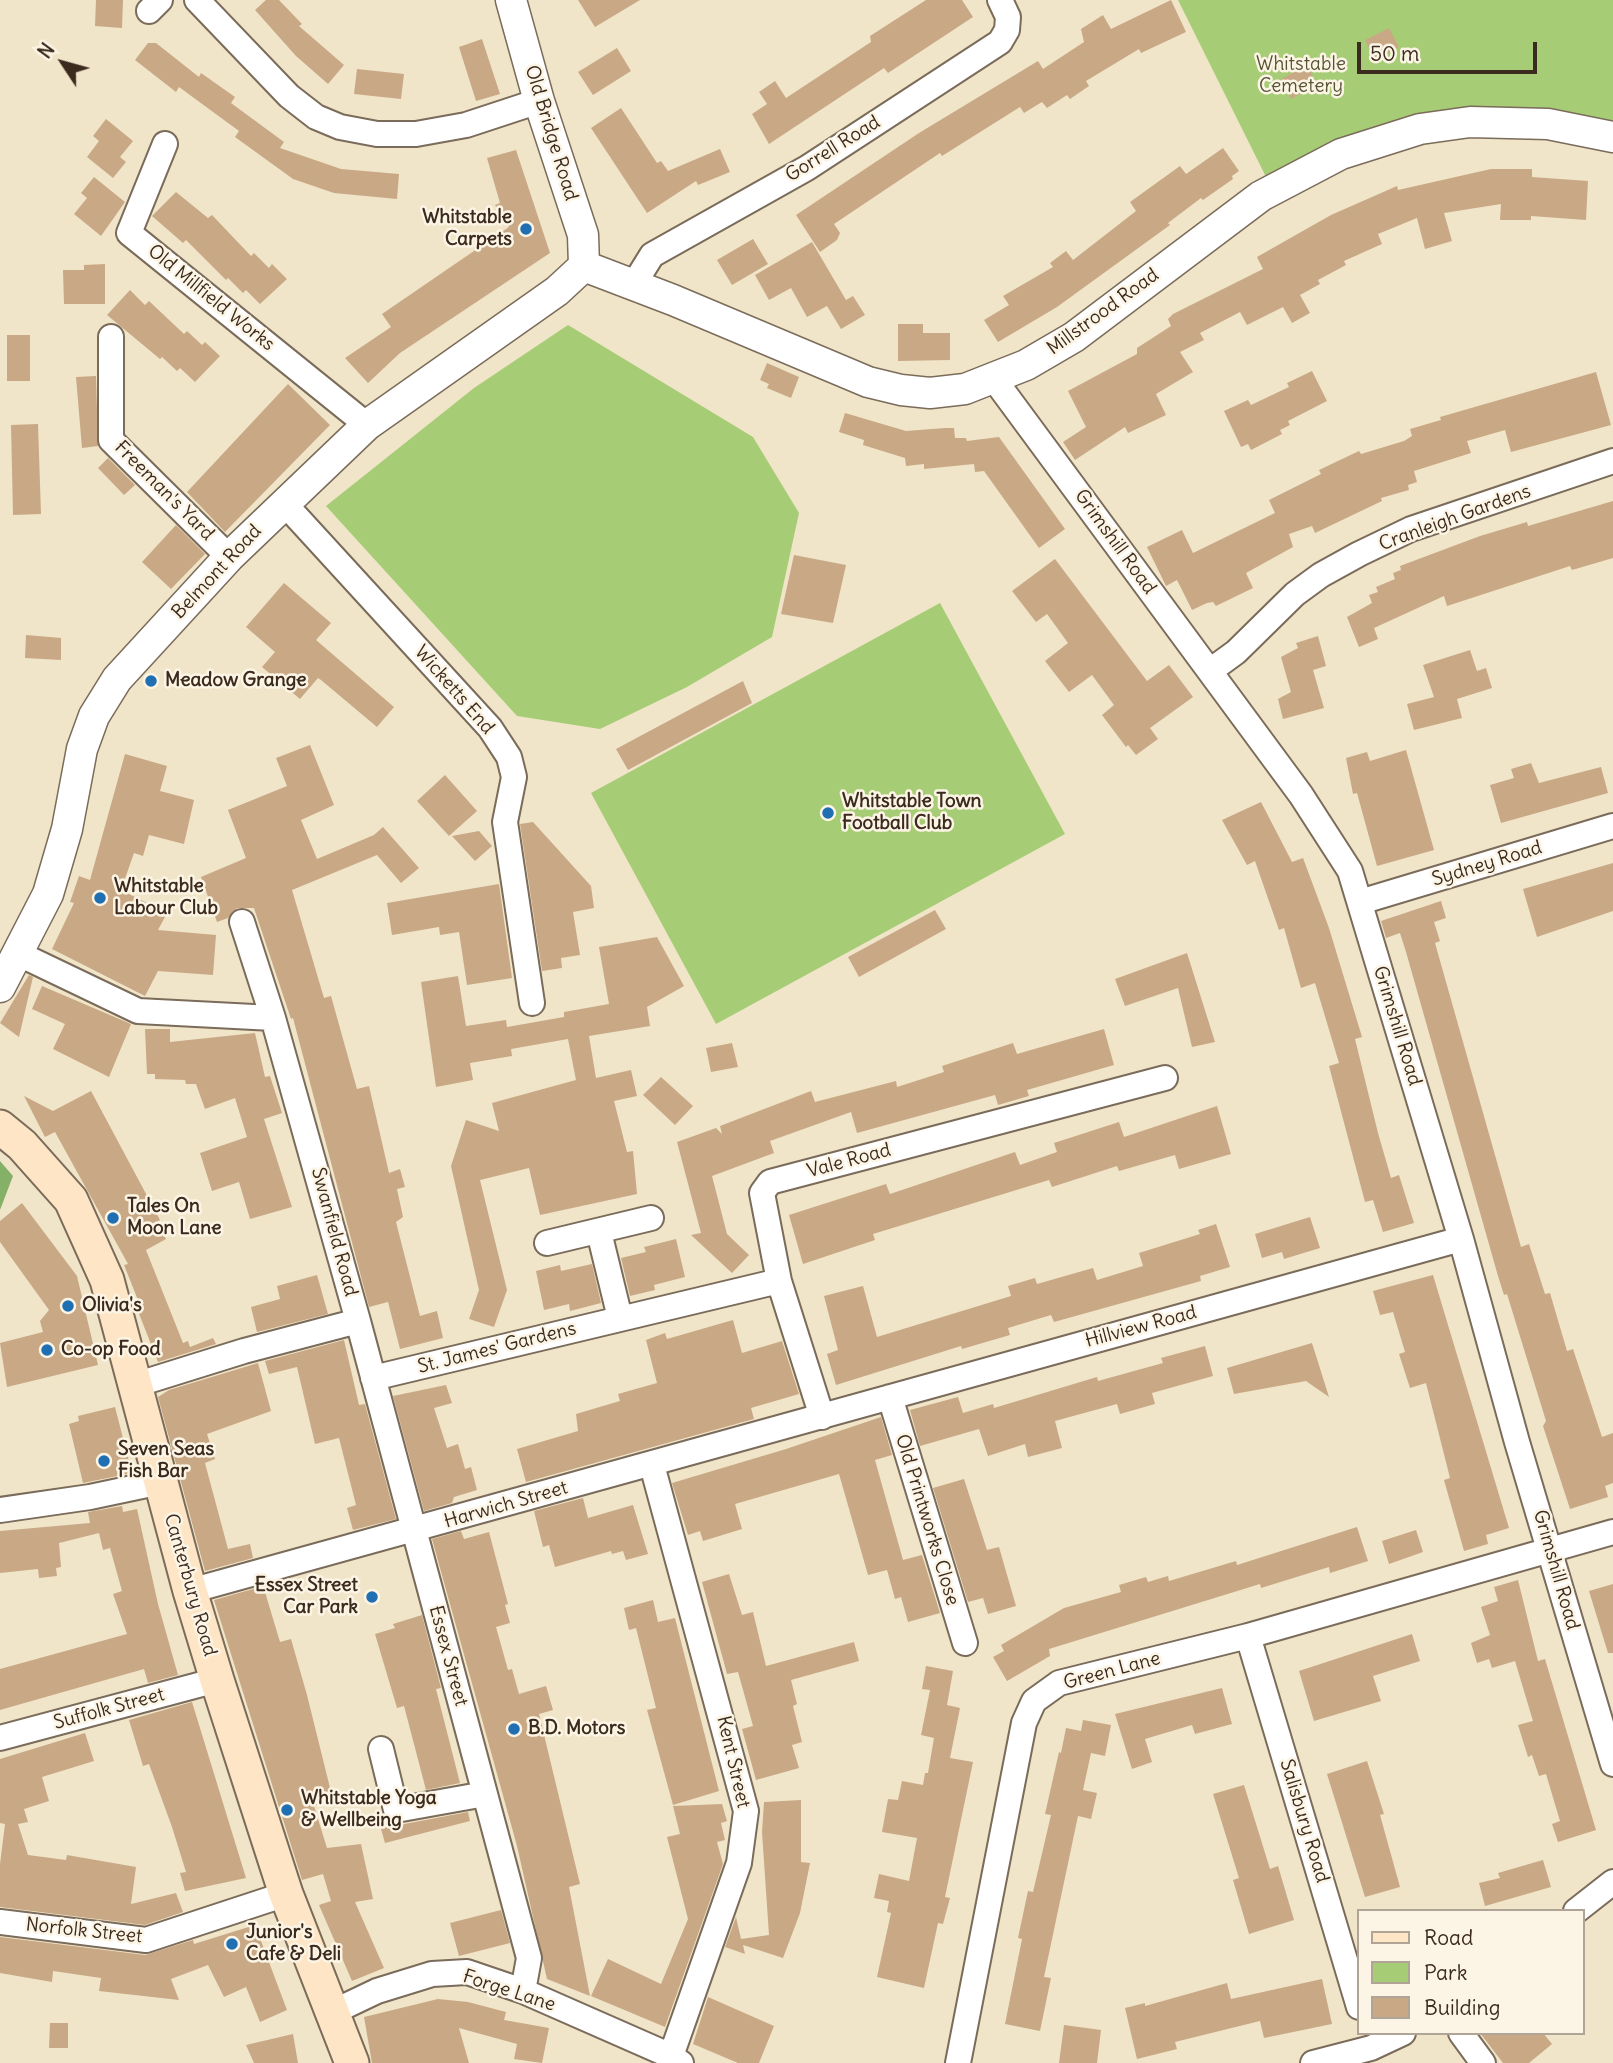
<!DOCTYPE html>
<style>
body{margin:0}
#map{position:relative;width:1613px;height:2063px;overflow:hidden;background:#f0e5c8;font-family:Delius,sans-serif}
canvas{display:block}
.legend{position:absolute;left:1357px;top:1909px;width:228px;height:126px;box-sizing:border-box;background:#fcf5e5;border:2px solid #afa495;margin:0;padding:9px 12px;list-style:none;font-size:21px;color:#3b2a1e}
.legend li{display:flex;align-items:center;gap:14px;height:35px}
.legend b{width:35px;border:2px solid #afa495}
.north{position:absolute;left:28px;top:28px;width:70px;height:70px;-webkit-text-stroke:5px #fcf5e5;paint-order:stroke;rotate:306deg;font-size:19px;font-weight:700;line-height:28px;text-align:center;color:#3b2a1e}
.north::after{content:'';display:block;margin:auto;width:24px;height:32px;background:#3b2a1e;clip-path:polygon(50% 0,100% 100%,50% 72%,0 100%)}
.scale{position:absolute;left:1357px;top:42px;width:180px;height:32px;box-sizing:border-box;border:4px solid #3b2a1e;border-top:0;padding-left:9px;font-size:21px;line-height:24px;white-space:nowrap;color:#3b2a1e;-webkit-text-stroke:5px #fcf5e5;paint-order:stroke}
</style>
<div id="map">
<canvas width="1613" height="2063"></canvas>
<ul class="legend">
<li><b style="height:9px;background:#fde5c5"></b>Road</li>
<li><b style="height:19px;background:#a7cc76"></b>Park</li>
<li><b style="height:19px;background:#c9a886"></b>Building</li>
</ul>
<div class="north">N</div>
<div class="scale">50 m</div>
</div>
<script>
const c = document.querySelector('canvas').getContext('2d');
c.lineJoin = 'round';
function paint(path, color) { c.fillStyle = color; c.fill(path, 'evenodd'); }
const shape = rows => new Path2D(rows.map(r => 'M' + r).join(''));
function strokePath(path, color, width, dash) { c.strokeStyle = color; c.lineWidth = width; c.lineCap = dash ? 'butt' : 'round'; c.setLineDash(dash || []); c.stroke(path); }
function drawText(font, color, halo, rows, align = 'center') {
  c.font = font + ' Delius,sans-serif'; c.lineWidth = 5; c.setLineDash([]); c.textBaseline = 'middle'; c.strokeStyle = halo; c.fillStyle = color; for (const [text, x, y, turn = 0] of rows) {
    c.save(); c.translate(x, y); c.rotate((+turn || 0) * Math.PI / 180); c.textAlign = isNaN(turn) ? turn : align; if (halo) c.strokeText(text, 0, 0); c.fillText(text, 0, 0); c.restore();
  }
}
paint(shape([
 [1178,0,1613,0,1613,126,1512,111,1267,179],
 [568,325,753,437,799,513,772,637,687,687,600,729,517,716,326,506,474,388],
 [940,603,1065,834,716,1024,591,793]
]), '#a7cc76');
paint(shape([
 [0,1161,13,1176,0,1210]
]), '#85b067');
paint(shape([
 [96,0,123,0,122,28,95,26],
 [266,0,279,0,302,24,299,26,344,65,328,84,296,56,255,10],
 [578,0,640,0,595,27],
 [926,0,962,0,973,17,888,73,884,68,769,144,752,114,767,104,759,92,775,81,786,98,871,42,870,36],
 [1171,0,1186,32,1141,53,1139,49,1086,81,1089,86,1070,99,1067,95,1047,108,1042,102,1024,113,1020,107,942,156,940,153,834,224,840,233,837,240,820,252,796,215,919,133,1038,61,1043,69,1084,42,1081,29,1103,15,1111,29],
 [1389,28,1399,47,1375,60,1365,40],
 [482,39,500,94,476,101,459,47],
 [148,43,156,43,199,77,201,73,235,97,231,103,284,142,280,148,341,169,399,174,397,199,334,193,293,179,235,137,239,131,179,87,176,92,135,60],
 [617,48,631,71,593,95,578,72],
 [1307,65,1317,85,1291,99,1281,79],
 [357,69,404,74,401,99,354,94],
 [621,108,657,163,661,161,668,171,720,149,730,172,698,185,696,181,647,213,591,128],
 [106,119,133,141,120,157,126,162,113,178,87,157,99,141,93,136],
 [1223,148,1239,171,1232,176,1233,179,1203,200,1201,198,1168,223,1170,225,1057,307,998,342,984,320,1009,305,1003,296,1053,267,1050,263,1066,251,1073,260,1136,211,1130,202,1180,166,1186,174],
 [516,150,550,253,400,353,368,383,345,358,391,327,382,314,509,227,495,205,500,203,487,158],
 [1491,169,1532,169,1532,177,1588,181,1586,220,1531,216,1531,220,1500,220,1501,204,1444,213,1452,241,1425,249,1417,218,1378,234,1382,244,1344,261,1346,265,1318,280,1320,284,1300,295,1310,313,1292,323,1283,307,1247,325,1240,312,1200,333,1204,340,1180,352,1193,372,1156,394,1166,415,1128,433,1125,427,1075,460,1063,442,1086,427,1068,391,1137,354,1137,348,1171,326,1168,319,1173,314,1263,269,1257,257,1331,215,1397,186,1398,190],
 [94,177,125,202,101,236,74,214,87,198,81,193],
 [176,192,208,218,212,215,251,256,254,253,269,268,272,264,287,279,260,304,246,290,243,293,228,278,226,280,186,240,183,243,152,216],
 [753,239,768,264,732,285,717,260],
 [812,242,846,300,853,296,865,315,841,329,827,306,807,317,791,288,769,300,755,275],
 [105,264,105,304,64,304,63,270,84,270,84,265],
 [130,290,145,305,149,301,184,334,187,331,202,345,205,342,220,356,195,382,180,368,177,371,162,357,160,359,107,315],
 [898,324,923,324,923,333,950,333,950,360,898,361],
 [7,335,30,335,30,381,7,381],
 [767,363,799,377,791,398,767,388,769,384,760,380],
 [1312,371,1327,401,1288,421,1290,425,1280,430,1282,434,1251,450,1248,444,1241,447,1224,411,1248,400,1251,405,1289,387,1287,383],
 [1596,372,1611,425,1511,452,1505,430,1467,441,1471,453,1414,471,1417,482,1408,485,1409,490,1381,498,1382,501,1315,533,1312,526,1289,534,1293,547,1246,573,1253,588,1216,606,1213,602,1207,603,1192,610,1177,580,1166,586,1147,547,1182,530,1193,553,1275,513,1269,500,1321,474,1319,470,1359,451,1361,454,1404,441,1412,436,1410,429,1441,420,1440,417],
 [96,376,98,446,82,448,76,377],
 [288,384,330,425,225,532,187,492],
 [845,413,906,431,945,428,954,428,955,438,966,438,967,441,999,437,1065,529,1039,548,984,471,975,472,974,464,924,469,924,464,906,466,905,458,863,445,864,440,839,432],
 [38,424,41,514,13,515,11,425],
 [108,458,135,485,124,495,98,468],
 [1613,501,1613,558,1572,570,1570,566,1447,606,1444,596,1374,628,1378,639,1359,647,1347,617,1372,603,1369,595,1378,592,1376,587,1395,579,1393,573,1401,570,1400,566,1480,536,1527,522,1528,526],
 [176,525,205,554,171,589,142,562],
 [794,555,846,565,833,623,781,614],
 [1055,559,1147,681,1169,665,1193,697,1150,728,1158,739,1136,755,1128,745,1126,747,1102,715,1114,705,1092,675,1069,692,1045,661,1068,643,1047,614,1036,622,1012,591],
 [284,583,331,623,316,640,394,707,377,727,321,680,318,678,300,699,262,667,275,652,246,627],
 [26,635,61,638,61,660,25,658],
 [1318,636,1326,666,1313,670,1324,708,1283,719,1278,699,1291,692,1281,657,1298,648,1296,643],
 [1470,650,1477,671,1486,668,1492,688,1457,699,1462,718,1414,730,1407,704,1434,697,1423,665],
 [743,681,752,703,628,770,616,749],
 [310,745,334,805,301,820,317,859,374,835,383,827,419,868,401,883,377,855,292,890,324,998,331,996,357,1089,369,1086,389,1173,400,1169,405,1187,397,1189,403,1217,396,1222,420,1316,437,1311,443,1338,400,1349,388,1302,369,1307,293,1018,291,1019,254,908,237,908,228,918,217,922,201,877,246,858,228,810,287,786,276,758],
 [1406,750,1434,850,1377,866,1357,793,1353,794,1346,758,1367,752,1370,761],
 [125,754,167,766,160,791,194,800,184,844,149,835,143,856,134,853,121,890,167,913,158,930,216,935,213,975,158,971,145,996,52,949,74,903,70,902,79,876,90,880],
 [1531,763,1539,783,1601,767,1608,793,1501,823,1490,785,1514,778,1511,769],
 [445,775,477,811,449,836,417,801],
 [1261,802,1292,862,1303,858,1329,928,1362,1037,1355,1039,1378,1133,1391,1178,1399,1175,1414,1223,1383,1232,1373,1200,1365,1202,1329,1066,1339,1063,1315,983,1301,988,1284,928,1279,930,1255,861,1247,865,1222,820],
 [533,822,591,886,594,908,573,912,580,955,561,958,562,968,542,971,520,824],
 [479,831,492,846,475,861,452,836],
 [1613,863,1613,911,1537,937,1523,889],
 [499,884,512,978,467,985,459,932,440,935,439,927,392,935,387,903],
 [1441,901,1446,918,1434,922,1440,941,1435,943,1521,1247,1529,1244,1545,1294,1550,1293,1567,1351,1573,1349,1602,1437,1613,1433,1613,1483,1605,1486,1608,1497,1570,1509,1543,1426,1546,1421,1507,1294,1504,1295,1498,1276,1406,952,1400,933,1386,938,1381,921],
 [935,910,946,929,859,977,848,957],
 [657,937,684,986,647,1007,650,1026,589,1036,596,1078,631,1070,637,1096,614,1101,627,1152,633,1151,637,1194,540,1215,529,1168,480,1180,507,1290,494,1327,469,1319,479,1290,451,1166,466,1120,499,1131,492,1103,576,1080,568,1039,511,1049,512,1056,470,1063,473,1080,436,1087,421,982,458,976,466,1026,506,1020,507,1027,564,1017,564,1012,609,1004,599,947],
 [1187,953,1215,1042,1192,1047,1178,988,1125,1006,1115,979],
 [29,975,33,977,19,1037,0,1023],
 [42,986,131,1024,109,1077,53,1049,65,1024,32,1009],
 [145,1029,170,1029,170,1042,255,1033,265,1077,270,1076,282,1113,264,1119,292,1207,250,1219,239,1182,212,1191,200,1153,247,1137,235,1098,205,1109,196,1084,186,1084,185,1080,155,1079,155,1074,147,1074],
 [1104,1029,1114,1065,1027,1090,1029,1096,998,1105,995,1095,857,1133,851,1112,770,1141,774,1153,712,1176,727,1234,749,1255,732,1273,691,1235,701,1233,677,1142,716,1128,722,1134,720,1126,811,1091,815,1102,896,1081,897,1087,944,1072,942,1066,1013,1043,1017,1054],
 [732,1043,738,1067,711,1072,706,1048],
 [661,1077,693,1106,675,1125,643,1095],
 [91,1091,160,1220,157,1222,166,1239,146,1250,183,1343,188,1341,190,1347,213,1338,216,1344,158,1362,134,1301,138,1300,124,1265,128,1264,55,1132,45,1137,24,1096,53,1111],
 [1217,1106,1231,1154,1179,1169,1175,1155,1119,1171,1117,1166,1052,1187,1049,1180,873,1234,875,1240,803,1264,789,1215,886,1184,890,1194,1015,1152,1020,1165,1057,1152,1054,1143,1119,1122,1124,1137],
 [22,1203,77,1276,98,1365,7,1387,0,1343,43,1332,40,1321,49,1310,0,1242,0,1221],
 [1310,1217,1320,1248,1284,1259,1282,1252,1262,1258,1255,1234],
 [1216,1224,1230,1267,1200,1276,1201,1281,1054,1322,1051,1315,1008,1328,1010,1335,962,1349,961,1346,836,1385,827,1354,838,1350,824,1296,863,1286,877,1337,1011,1296,1008,1286,1035,1278,1037,1284,1093,1268,1097,1280,1143,1266,1139,1253,1200,1234,1198,1230],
 [676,1239,685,1277,654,1285,655,1290,630,1296,621,1258,646,1252,644,1247],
 [592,1264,601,1303,570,1311,569,1304,544,1310,536,1271,560,1265,561,1271],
 [317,1275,328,1314,257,1332,251,1307,280,1299,277,1286],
 [1433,1275,1509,1528,1486,1535,1488,1544,1464,1551,1444,1480,1450,1478,1426,1383,1410,1388,1399,1354,1405,1352,1393,1312,1380,1315,1373,1291],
 [733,1320,742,1353,782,1341,799,1394,751,1408,754,1419,526,1482,517,1449,578,1431,576,1414,620,1401,618,1394,657,1383,646,1340,665,1333,667,1339],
 [344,1340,359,1405,365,1404,396,1519,353,1530,347,1508,356,1505,339,1438,315,1444,297,1367,269,1374,265,1361],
 [1312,1343,1329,1397,1306,1381,1234,1394,1227,1368],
 [1205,1346,1213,1376,1152,1393,1155,1404,1120,1414,1117,1404,1055,1421,1062,1448,1028,1457,1025,1444,988,1456,979,1429,920,1446,910,1410,958,1397,963,1413,993,1404,994,1408,1097,1377,1098,1381,1163,1363,1161,1358],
 [258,1363,271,1411,207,1434,215,1459,205,1463,228,1549,250,1544,253,1558,205,1571,158,1397,169,1390],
 [446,1385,452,1403,434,1408,447,1448,458,1444,465,1469,471,1467,477,1490,454,1497,452,1503,424,1511,393,1396],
 [115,1407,132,1473,83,1483,69,1424,79,1421,78,1416],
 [881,1417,892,1455,875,1460,903,1560,922,1555,940,1613,908,1622,901,1597,895,1599,887,1570,868,1575,839,1474,735,1504,742,1529,703,1541,700,1531,688,1535,672,1483,786,1449],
 [964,1479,987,1550,999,1547,1016,1606,988,1614,983,1598,968,1602,933,1488],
 [583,1498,588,1518,633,1505,648,1554,626,1560,623,1551,612,1554,611,1551,555,1567,549,1545,543,1547,534,1511],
 [122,1506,123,1512,137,1509,158,1604,178,1675,148,1683,144,1669,0,1710,0,1669,127,1634,113,1594,122,1591,110,1548,103,1550,99,1533,59,1543,61,1567,56,1568,57,1576,39,1578,38,1569,0,1573,0,1531,90,1523,88,1512],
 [1357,1527,1368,1561,1330,1573,1329,1567,1261,1588,1260,1584,1049,1649,1050,1656,1007,1681,993,1657,1004,1651,1001,1645,1064,1608,1121,1592,1119,1585,1146,1577,1148,1582,1168,1576,1169,1581,1236,1561,1237,1565],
 [1416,1530,1423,1552,1389,1564,1382,1541],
 [461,1531,464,1539,489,1532,508,1604,505,1605,510,1623,496,1627,508,1670,512,1669,519,1694,546,1686,553,1710,539,1714,580,1884,569,1887,590,1996,547,1979,517,1846,432,1539],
 [729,1574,742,1615,753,1612,766,1666,854,1642,859,1661,791,1680,797,1704,793,1706,802,1742,792,1745,799,1768,756,1780,742,1729,753,1726,745,1697,738,1672,727,1674,702,1582],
 [1518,1580,1538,1661,1545,1659,1596,1830,1558,1842,1552,1824,1560,1821,1546,1774,1539,1776,1532,1755,1528,1757,1518,1725,1533,1721,1515,1661,1492,1668,1489,1659,1477,1663,1471,1643,1490,1635,1481,1607,1498,1601,1494,1587],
 [1613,1584,1613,1653,1608,1653,1589,1591],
 [260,1587,261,1592,265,1592,280,1642,291,1639,307,1695,333,1800,314,1806,327,1848,361,1844,373,1899,355,1902,384,1968,352,1981,319,1905,331,1901,323,1874,302,1880,214,1600],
 [653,1600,658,1622,675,1618,719,1791,673,1805,647,1710,656,1708,636,1628,629,1630,624,1608],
 [422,1615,441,1688,436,1689,460,1783,426,1790,404,1706,397,1708,375,1634,395,1628,393,1624],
 [1412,1634,1420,1661,1373,1676,1381,1701,1314,1721,1299,1671],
 [926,1666,953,1671,947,1705,960,1708,950,1758,973,1762,945,1897,950,1898,943,1924,938,1923,924,1988,877,1977,891,1913,887,1912,889,1901,874,1898,879,1874,909,1881,917,1838,882,1832,888,1799,898,1800,902,1781,923,1785,925,1773,928,1773,934,1738,921,1735,930,1690,922,1689],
 [1222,1688,1232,1724,1195,1734,1192,1725,1145,1739,1152,1762,1132,1769,1115,1714],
 [192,1702,246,1878,185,1891,180,1873,186,1872,172,1827,149,1764,143,1766,129,1720],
 [1083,1720,1111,1725,1105,1756,1091,1753,1083,1790,1097,1793,1091,1819,1078,1816,1044,1977,1051,1978,1040,2031,1005,2024,1022,1939,1018,1938,1028,1891,1033,1892,1051,1815,1045,1814,1059,1752,1061,1753,1066,1728,1081,1731],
 [85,1733,94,1761,42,1777,49,1801,24,1809,28,1822,18,1824,28,1855,66,1860,67,1855,136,1867,131,1904,176,1893,183,1912,145,1925,0,1907,0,1864,5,1824,0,1823,0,1759],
 [1367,1761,1384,1814,1380,1815,1400,1887,1365,1897,1327,1774],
 [1244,1785,1270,1869,1278,1866,1294,1920,1249,1934,1233,1880,1239,1878,1213,1794],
 [801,1800,801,1862,810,1863,800,1913,783,1958,743,1945,745,1954,725,1947,736,1917,741,1939,769,1935,762,1832,764,1802],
 [722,1804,727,1821,721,1823,725,1840,717,1842,723,1864,665,2027,591,1996,608,1959,661,1984,688,1919,667,1837,680,1834,673,1806],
 [468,1812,470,1821,385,1843,379,1822,399,1825],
 [1543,1860,1551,1887,1485,1906,1479,1883,1500,1878,1498,1873],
 [501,1910,510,1943,459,1956,450,1923],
 [255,1925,287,2010,260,2022,246,1987,224,1997,208,1965,171,1979,179,2000,99,1991,101,1978,53,1971,52,1982,0,1973,0,1937,145,1955,193,1940,194,1944],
 [1322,1979,1332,2024,1264,2038,1260,2021,1175,2042,1177,2049,1137,2059,1125,2008,1145,2003,1145,2006,1227,1983,1231,1999],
 [708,1997,774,2026,759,2063,738,2063,693,2044],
 [438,1999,468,2002,506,2012,504,2020,549,2028,542,2063,514,2059,517,2044,459,2028,469,2063,372,2063,364,2017],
 [50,2023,68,2023,68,2048,49,2048],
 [1064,2025,1101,2030,1097,2063,1059,2063],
 [1480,2033,1543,2033,1552,2044,1529,2063,1503,2063],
 [293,2034,298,2063,254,2063,246,2045]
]), '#c9a886');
const minor = shape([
 [197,0,289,96,316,117,340,127,377,134,416,134,466,125,539,101],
 [149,11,160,0],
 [165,144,129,233,367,425],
 [634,284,652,255,807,168,1000,42,1007,30,1008,17,1000,0],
 [111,337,111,440,229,557],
 [994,379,1301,795,1350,871,1461,1239,1517,1442,1613,1764],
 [284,503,490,728,509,757,514,777,505,822,532,1003],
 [1210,671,1236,652,1295,594,1321,575,1359,554,1411,529,1613,461],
 [1360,902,1613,826],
 [19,954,138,1011,273,1018],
 [599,1232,620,1318],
 [547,1243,651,1218],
 [358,1321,529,1958,523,1991],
 [373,1378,779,1281],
 [135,1385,244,1351,358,1321,273,1018,242,922],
 [890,1397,965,1643],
 [822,1417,779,1281,762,1193,770,1182,1165,1078],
 [652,1465,746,1811,739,1863,671,2056],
 [0,1510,90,1497,161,1482],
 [190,1591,1461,1239],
 [1248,1636,1359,2007],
 [0,1738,217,1680],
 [381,1749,396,1810,485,1794],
 [1576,1911,1613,1882],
 [0,1922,146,1940,286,1894],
 [333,2012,377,1991,432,1974,467,1972,523,1991,671,2056,681,2063],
 [1461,2033,1483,2063],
 [958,2063,1024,1723,1034,1701,1059,1683,1248,1636,1613,1532],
 [1313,2063,1371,2048,1403,2033]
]);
const tertiary = shape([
 [511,0,539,101,583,235,584,266],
 [584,266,673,300,868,382,901,390,930,393,965,389,1026,365,1074,337,1261,196,1341,154,1420,129,1470,122,1548,124,1613,137],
 [0,987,48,894,67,829,82,749,94,716,117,679,229,557,367,425,557,291,584,266]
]);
const secondary = shape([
 [0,1127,22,1145,71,1200,107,1280,190,1591,217,1680,286,1894,352,2063]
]);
strokePath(minor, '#7a6b5a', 28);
strokePath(tertiary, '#7a6b5a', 33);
strokePath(secondary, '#7a6b5a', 37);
strokePath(minor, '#fff', 24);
strokePath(tertiary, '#fff', 30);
strokePath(secondary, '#fde5c5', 33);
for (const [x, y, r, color] of [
 [526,229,7,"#1f6fb2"],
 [151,681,7,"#1f6fb2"],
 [828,813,7,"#1f6fb2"],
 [100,898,7,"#1f6fb2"],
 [113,1218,7,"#1f6fb2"],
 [68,1306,7,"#1f6fb2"],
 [47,1350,7,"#1f6fb2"],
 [104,1461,7,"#1f6fb2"],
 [372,1597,7,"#1f6fb2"],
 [514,1729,7,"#1f6fb2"],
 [287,1810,7,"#1f6fb2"],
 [232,1944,7,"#1f6fb2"]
]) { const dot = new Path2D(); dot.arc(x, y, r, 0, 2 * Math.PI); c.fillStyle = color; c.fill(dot); strokePath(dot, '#fcf5e5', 2.5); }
drawText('19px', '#565234', '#fcf5e5', [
 ["Whitstable",1301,65],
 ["Cemetery",1301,87]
]);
drawText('19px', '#3b2a1e', '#fcf5e5', [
 ["Old Bridge Road",551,133,73],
 ["Gorrell Road",833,149,-32],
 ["Old Millfield Works",211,298,39],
 ["Millstrood Road",1103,312,-36],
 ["Freeman's Yard",164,491,45],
 ["Cranleigh Gardens",1455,518,-20],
 ["Grimshill Road",1115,542,54],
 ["Belmont Road",217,572,-47],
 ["Wicketts End",454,690,49],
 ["Sydney Road",1487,864,-17],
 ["Grimshill Road",1397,1026,73],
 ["Vale Road",849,1161,-15],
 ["Swanfield Road",334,1232,75],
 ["Hillview Road",1141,1327,-15],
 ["St. James' Gardens",497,1348,-14],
 ["Harwich Street",506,1505,-16],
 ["Old Printworks Close",927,1520,73],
 ["Grimshill Road",1556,1570,74],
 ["Canterbury Road",190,1585,74],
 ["Essex Street",448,1656,75],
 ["Green Lane",1112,1671,-15],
 ["Suffolk Street",109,1709,-15],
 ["Kent Street",733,1762,77],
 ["Salisbury Road",1304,1821,73],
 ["Norfolk Street",84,1931,6],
 ["Forge Lane",509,1991,18]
]);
drawText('bold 19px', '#3b2a1e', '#fcf5e5', [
 ["Whitstable",512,218,"right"],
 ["Carpets",512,240,"right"],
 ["Meadow Grange",165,681],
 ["Whitstable Town",842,802],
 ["Football Club",842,824],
 ["Whitstable",114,887],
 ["Labour Club",114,909],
 ["Tales On",127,1207],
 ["Moon Lane",127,1229],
 ["Olivia's",82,1306],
 ["Co-op Food",61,1350],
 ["Seven Seas",118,1450],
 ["Fish Bar",118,1472],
 ["Essex Street",358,1586,"right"],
 ["Car Park",358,1608,"right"],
 ["B.D. Motors",528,1729],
 ["Whitstable Yoga",301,1799],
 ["& Wellbeing",301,1821],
 ["Junior's",246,1933],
 ["Cafe & Deli",246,1955]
], 'left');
</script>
